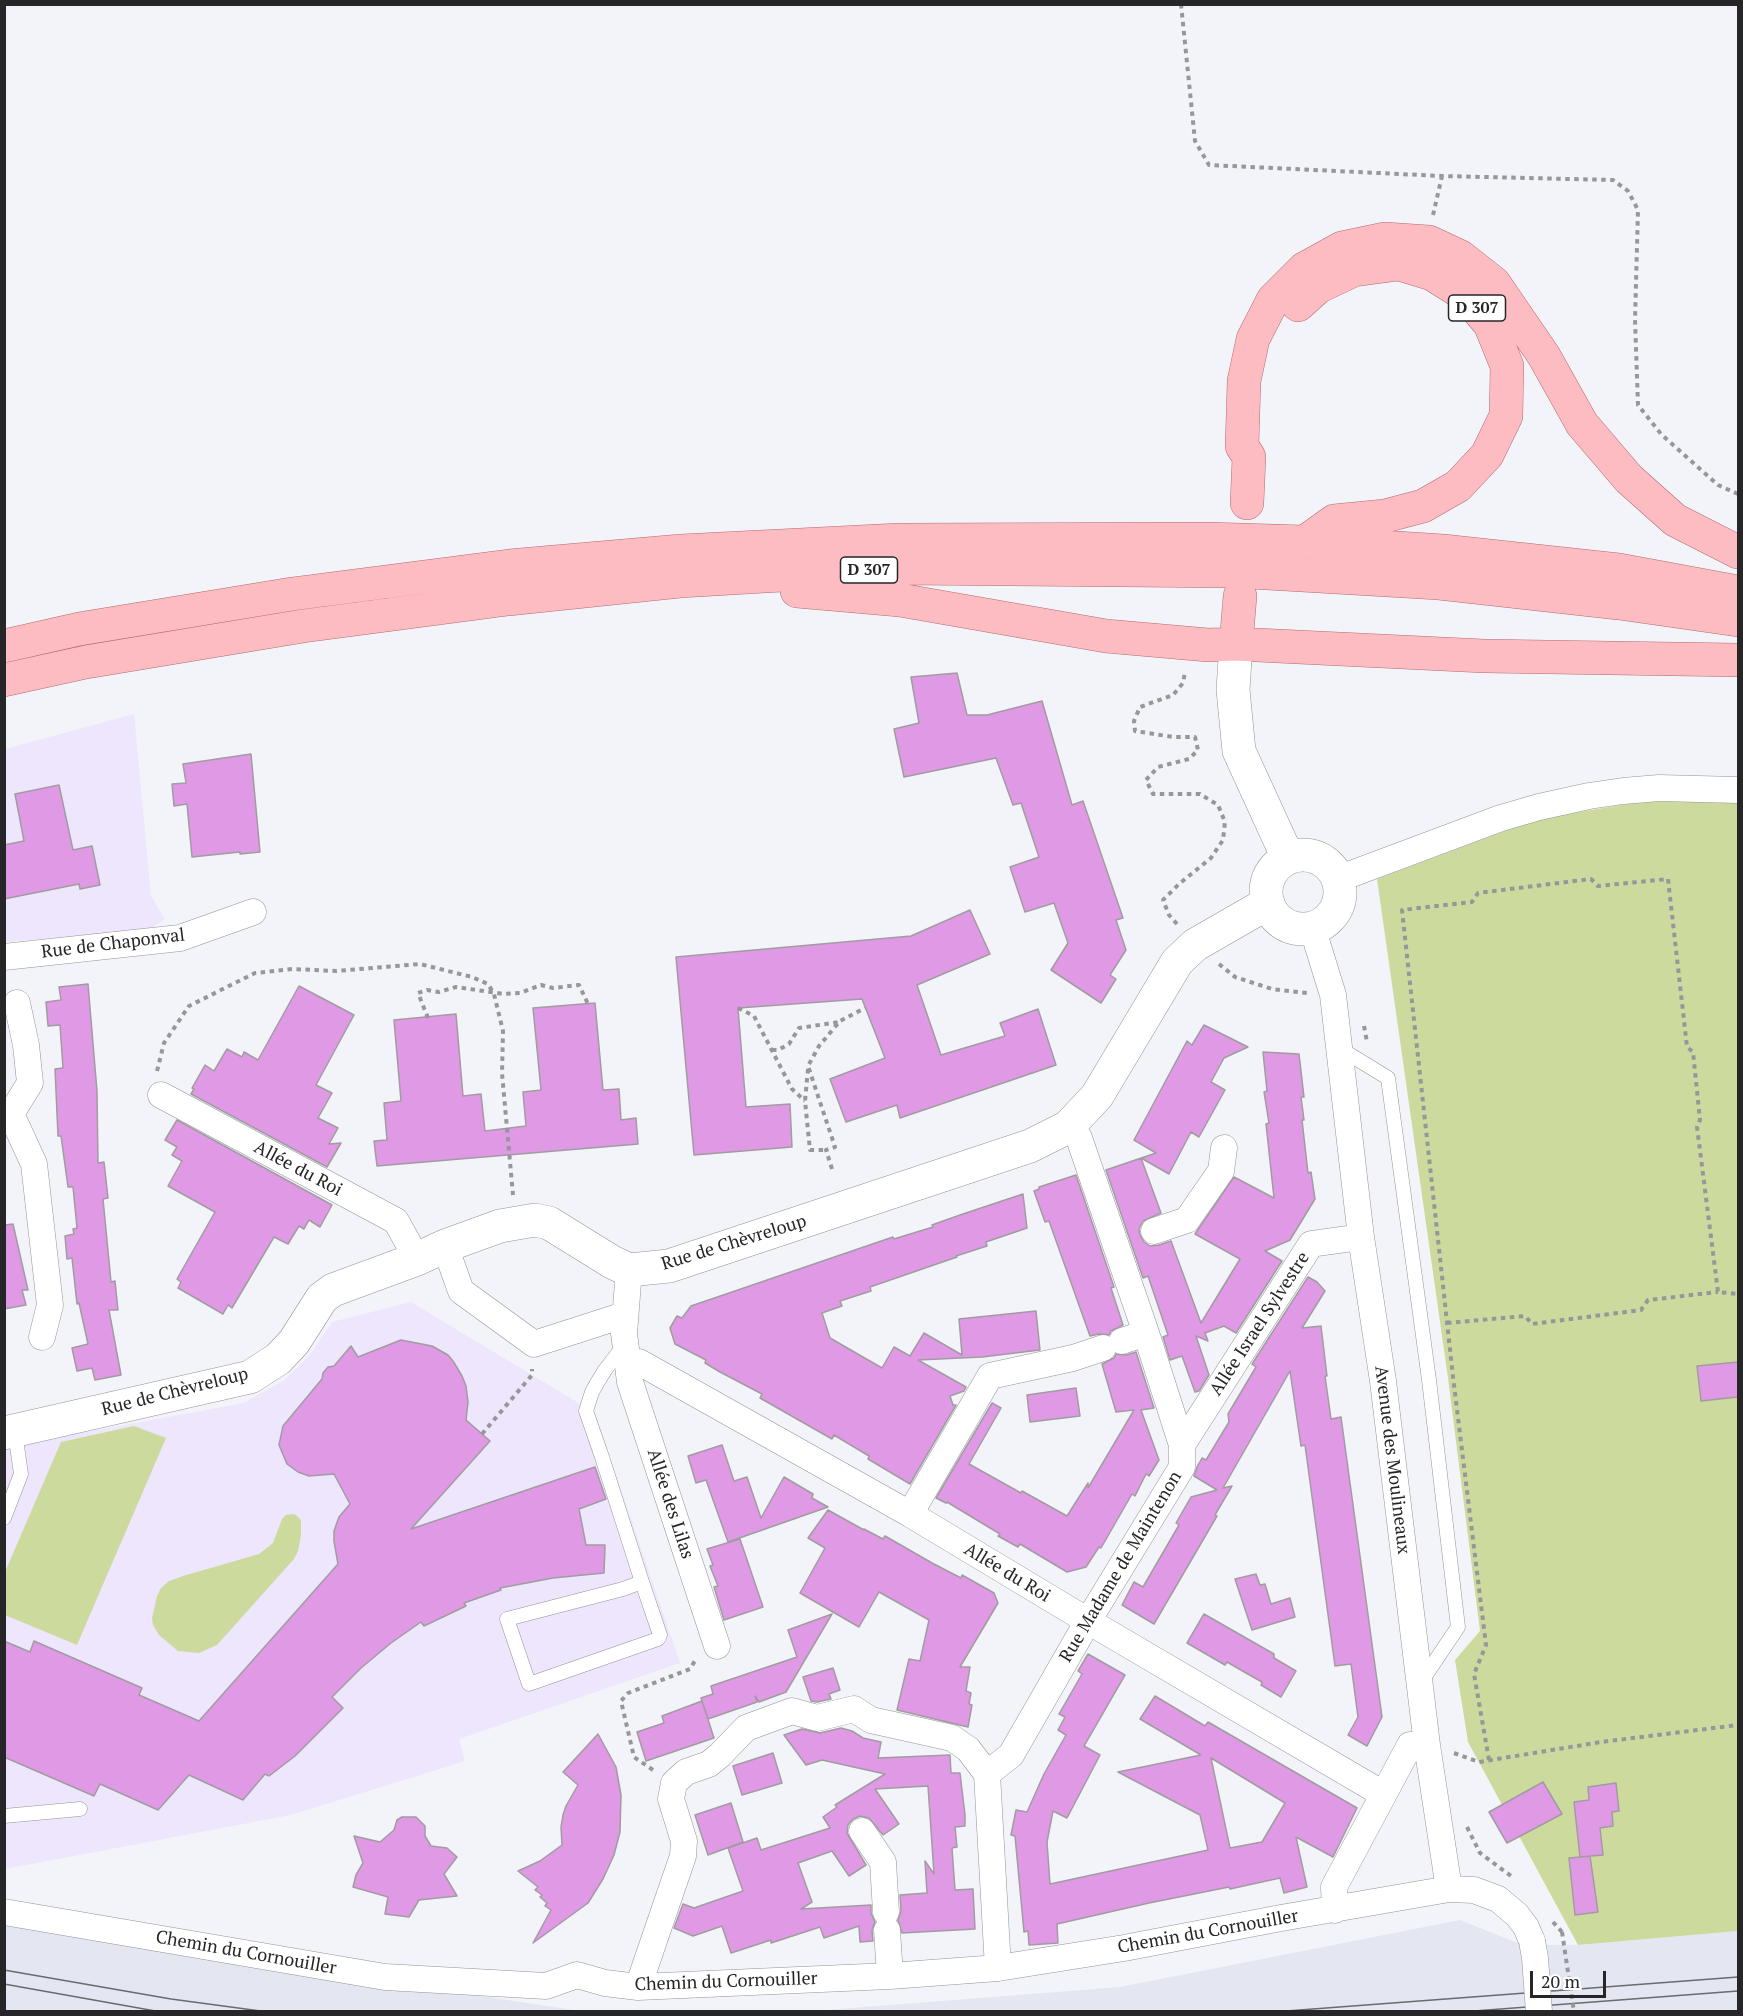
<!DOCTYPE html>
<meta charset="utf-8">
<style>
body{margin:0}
#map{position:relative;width:1743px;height:2016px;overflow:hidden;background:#f3f4f9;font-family:"PT Serif",serif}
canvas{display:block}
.frame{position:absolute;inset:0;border:6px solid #262628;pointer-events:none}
.scale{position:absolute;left:1530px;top:1971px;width:76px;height:27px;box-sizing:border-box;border:3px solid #262628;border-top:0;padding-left:8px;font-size:18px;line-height:21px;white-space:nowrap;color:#262628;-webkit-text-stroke:4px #fff;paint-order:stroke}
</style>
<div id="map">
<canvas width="1743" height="2016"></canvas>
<div class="frame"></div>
<div class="scale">20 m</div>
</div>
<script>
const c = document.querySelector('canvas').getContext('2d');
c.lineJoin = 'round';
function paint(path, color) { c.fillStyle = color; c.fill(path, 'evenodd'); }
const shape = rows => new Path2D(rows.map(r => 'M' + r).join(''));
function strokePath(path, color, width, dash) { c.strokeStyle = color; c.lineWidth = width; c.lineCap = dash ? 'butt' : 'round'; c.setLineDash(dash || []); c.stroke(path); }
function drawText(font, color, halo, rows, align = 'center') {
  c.font = font + ' "PT Serif",serif'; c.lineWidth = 6; c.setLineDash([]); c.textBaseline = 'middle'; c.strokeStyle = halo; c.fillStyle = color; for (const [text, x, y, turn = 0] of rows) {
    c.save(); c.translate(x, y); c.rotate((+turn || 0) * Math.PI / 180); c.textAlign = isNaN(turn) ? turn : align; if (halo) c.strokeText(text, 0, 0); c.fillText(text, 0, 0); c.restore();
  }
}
paint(shape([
 [1460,1920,1523,1945,1578,1945,1738,1931,1738,2011,801,2012,1120,1987],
 [5,1923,580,2011,5,2011]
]), '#e4e7f2');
paint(shape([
 [134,714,151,896,165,919,148,930,5,942,5,749],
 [411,1302,595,1413,680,1663,459,1739,465,1761,291,1815,5,1869,5,1447,244,1403,283,1381,310,1355,332,1322]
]), '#eee6fc');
paint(shape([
 [1657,799,1738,803,1738,1931,1578,1945,1468,1742,1455,1660,1480,1631,1448,1378,1377,879,1537,819],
 [134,1426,166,1438,77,1645,5,1615,5,1572,61,1442],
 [292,1514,296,1515,301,1520,301,1535,298,1551,294,1559,217,1645,199,1653,178,1651,159,1635,153,1625,152,1618,157,1596,161,1588,169,1581,183,1576,259,1554,273,1543,282,1519,286,1515]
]), '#cdda9e');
const building = shape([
 [957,673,967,715,987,715,1042,701,1072,805,1083,801,1123,918,1116,920,1126,950,1110,975,1116,979,1101,1003,1051,970,1068,943,1054,903,1025,912,1010,867,1039,857,1021,803,1013,805,996,758,904,777,894,729,919,723,911,677,957,673],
 [251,754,260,852,240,854,240,852,192,857,187,804,174,806,172,784,186,783,183,764,251,754],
 [59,785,73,850,92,846,100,885,80,889,79,884,4,899,4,845,24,841,15,794,59,785],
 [970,910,990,954,917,985,941,1055,1005,1036,1000,1023,1038,1009,1056,1065,900,1118,897,1105,846,1122,830,1079,885,1058,862,999,738,1008,746,1107,790,1104,792,1147,694,1155,676,957,911,936,970,910],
 [88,984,97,1091,98,1163,104,1162,108,1198,103,1199,111,1282,115,1281,118,1310,109,1310,121,1375,95,1380,92,1368,77,1371,72,1348,88,1344,79,1303,77,1304,72,1258,67,1259,65,1236,74,1234,73,1229,77,1228,73,1187,68,1187,61,1136,58,1136,55,1069,63,1068,60,1025,48,1026,46,1002,61,1000,59,987,88,984],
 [299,986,354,1015,316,1085,332,1093,318,1118,338,1128,329,1144,341,1143,327,1167,191,1094,194,1089,192,1088,205,1065,214,1071,227,1049,242,1057,244,1052,258,1060,299,986],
 [595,1003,603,1090,619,1089,621,1120,636,1118,638,1144,377,1166,374,1141,387,1140,384,1103,401,1101,394,1020,456,1014,463,1096,481,1094,485,1131,526,1126,523,1092,541,1090,533,1008,595,1003],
 [1204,1025,1248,1047,1224,1058,1211,1082,1225,1090,1199,1137,1191,1132,1169,1174,1141,1158,1161,1213,1143,1221,1139,1229,1140,1235,1144,1242,1150,1246,1159,1245,1171,1241,1201,1323,1240,1259,1195,1234,1197,1231,1234,1177,1274,1198,1266,1124,1269,1123,1264,1092,1267,1091,1263,1052,1299,1054,1304,1097,1301,1097,1304,1120,1302,1120,1308,1173,1311,1172,1315,1199,1290,1240,1265,1251,1282,1261,1236,1333,1224,1326,1205,1333,1208,1341,1196,1336,1209,1375,1199,1391,1195,1392,1182,1356,1170,1360,1163,1337,1168,1335,1148,1276,1143,1278,1106,1170,1156,1153,1134,1140,1187,1041,1192,1045,1204,1025],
 [177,1120,332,1205,320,1227,309,1220,304,1229,299,1226,288,1244,274,1237,232,1308,228,1305,223,1314,178,1288,181,1282,177,1279,215,1212,168,1186,182,1161,172,1155,177,1147,165,1140,177,1120],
 [1076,1175,1114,1287,1111,1288,1123,1325,1111,1331,1109,1335,1099,1334,1090,1336,1049,1221,1045,1222,1034,1191,1039,1189,1039,1187,1076,1175],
 [1023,1194,1027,1228,986,1242,987,1246,956,1256,957,1257,870,1287,871,1291,840,1301,842,1306,822,1313,830,1338,882,1368,894,1347,910,1356,924,1333,962,1355,959,1319,1036,1311,1040,1350,982,1357,918,1360,966,1387,964,1391,950,1396,953,1405,956,1405,910,1484,868,1459,869,1456,834,1435,832,1439,760,1398,762,1394,720,1372,705,1363,706,1360,675,1344,670,1328,677,1316,682,1318,691,1306,893,1237,894,1239,933,1227,932,1225,960,1215,1023,1194],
 [13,1224,28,1290,22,1290,26,1305,4,1309,4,1225,13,1224],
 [1308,1277,1317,1282,1325,1291,1302,1328,1321,1326,1327,1376,1325,1376,1331,1419,1341,1417,1382,1717,1367,1746,1348,1735,1358,1717,1351,1664,1335,1666,1305,1445,1301,1446,1290,1371,1223,1488,1232,1486,1215,1515,1217,1516,1154,1624,1122,1605,1134,1582,1143,1587,1179,1525,1176,1523,1191,1497,1217,1490,1194,1476,1197,1467,1202,1458,1206,1460,1229,1422,1228,1414,1256,1367,1252,1364,1308,1277],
 [401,1340,432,1346,448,1355,453,1361,462,1376,466,1386,468,1402,466,1420,490,1441,411,1529,595,1467,606,1499,579,1509,586,1545,605,1545,604,1573,553,1578,500,1588,501,1590,464,1603,466,1606,424,1626,421,1622,391,1643,361,1668,332,1697,343,1708,295,1756,269,1776,265,1774,243,1800,189,1775,158,1810,100,1784,94,1796,4,1757,4,1641,30,1652,34,1641,142,1688,139,1695,199,1721,338,1564,334,1541,334,1531,339,1517,350,1504,334,1474,309,1476,298,1472,287,1464,279,1445,283,1426,322,1379,323,1373,328,1367,334,1366,351,1346,358,1357,401,1340],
 [1136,1352,1154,1408,1141,1410,1159,1460,1149,1476,1146,1474,1135,1496,1132,1494,1101,1548,1099,1547,1086,1567,1067,1572,1020,1544,1018,1547,998,1536,1000,1534,947,1502,946,1503,936,1498,992,1403,1001,1408,969,1464,1021,1493,1022,1491,1067,1516,1088,1483,1088,1488,1134,1410,1116,1412,1102,1364,1114,1358,1116,1354,1126,1355,1136,1352],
 [1738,1362,1738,1397,1701,1401,1697,1366,1738,1362],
 [1076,1388,1080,1416,1030,1422,1027,1395,1076,1388],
 [722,1445,734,1481,747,1477,761,1518,784,1477,813,1494,812,1498,828,1507,728,1542,706,1480,696,1483,688,1456,722,1445],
 [828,1510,864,1530,864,1529,883,1539,885,1536,932,1563,961,1578,962,1575,994,1593,998,1603,960,1667,970,1667,966,1691,971,1693,969,1704,972,1705,968,1727,897,1710,909,1659,920,1661,929,1620,879,1592,859,1627,800,1593,825,1548,808,1538,828,1510],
 [740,1539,763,1607,724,1620,714,1587,718,1586,710,1566,713,1565,707,1549,740,1539],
 [1256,1574,1260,1585,1265,1584,1271,1604,1290,1598,1295,1617,1252,1630,1235,1579,1256,1574],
 [832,1614,786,1692,759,1702,755,1696,757,1702,708,1719,701,1698,713,1694,711,1686,797,1657,788,1630,832,1614],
 [1204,1614,1274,1654,1274,1658,1296,1671,1281,1697,1261,1685,1262,1682,1246,1673,1227,1662,1225,1665,1187,1643,1204,1614],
 [1088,1654,1125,1675,1084,1746,1100,1755,1067,1818,1053,1811,1047,1842,1050,1884,1208,1850,1200,1815,1118,1772,1201,1755,1140,1719,1155,1696,1205,1726,1208,1722,1357,1808,1333,1857,1296,1837,1307,1887,1284,1893,1280,1878,1230,1889,1229,1887,1149,1903,1057,1924,1058,1943,1029,1945,1028,1931,1024,1932,1015,1836,1011,1835,1016,1810,1027,1812,1044,1774,1066,1735,1058,1730,1065,1717,1059,1714,1082,1674,1078,1671,1088,1654],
 [1211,1758,1285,1803,1262,1842,1230,1848,1211,1758],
 [833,1668,840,1690,829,1694,831,1699,817,1702,811,1701,803,1677,833,1668],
 [702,1701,714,1738,646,1761,637,1732,664,1723,662,1716,702,1701],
 [841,1728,852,1731,863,1738,881,1742,878,1758,950,1755,951,1773,960,1773,965,1815,965,1826,955,1827,957,1847,952,1848,955,1890,973,1889,975,1929,902,1933,898,1920,901,1911,900,1895,927,1893,925,1861,934,1874,928,1786,875,1789,899,1824,883,1835,869,1818,860,1816,853,1819,848,1825,847,1833,866,1865,849,1876,832,1851,798,1863,812,1902,801,1909,871,1905,871,1913,875,1922,872,1930,873,1941,860,1942,859,1926,824,1938,820,1927,771,1943,771,1940,731,1953,722,1926,693,1936,674,1928,683,1904,694,1908,743,1891,728,1848,757,1838,761,1850,830,1828,823,1817,837,1807,835,1805,885,1774,822,1760,806,1765,784,1735,802,1729,820,1733,841,1728],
 [598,1734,616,1767,621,1795,620,1832,614,1855,603,1879,588,1903,533,1943,551,1910,545,1906,547,1903,540,1897,542,1895,535,1890,538,1887,518,1871,540,1861,562,1845,561,1827,563,1815,566,1806,578,1785,563,1772,598,1734],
 [773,1753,782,1783,742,1795,733,1766,773,1753],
 [1543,1782,1562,1814,1507,1843,1489,1812,1543,1782],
 [1616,1783,1619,1811,1612,1812,1613,1826,1600,1828,1603,1855,1580,1857,1574,1802,1589,1800,1588,1787,1616,1783],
 [731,1803,743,1842,708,1855,695,1815,731,1803],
 [402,1817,416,1817,425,1826,425,1836,431,1846,447,1848,457,1857,444,1874,457,1896,419,1900,409,1917,385,1914,388,1897,353,1887,356,1875,363,1863,354,1836,380,1842,394,1830,397,1820,402,1817],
 [1590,1856,1598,1912,1575,1915,1569,1858,1590,1856]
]);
paint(building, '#e099e5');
strokePath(building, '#a09ca0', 1.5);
const lane = shape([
 [1339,1048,1388,1078,1429,1380,1458,1627,1421,1682],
 [625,1344,605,1370,597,1383,592,1392,586,1411,602,1457,642,1582,660,1635,658,1639,529,1684,507,1619,623,1589,642,1582],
 [4,1518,21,1474,15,1432],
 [4,1816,80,1809]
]);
const street = shape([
 [1338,879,1501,818,1539,807,1589,796,1623,791,1659,788,1738,790],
 [1312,927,1333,995,1361,1237,1383,1381,1427,1745,1449,1889,1474,1890,1498,1899,1517,1915,1526,1927,1532,1941],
 [4,957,180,938,253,912],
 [161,1095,396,1221,417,1259],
 [4,1113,11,1114,34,1164,50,1305,42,1337],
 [11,1114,30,1083,26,1045,17,1003],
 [1154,1231,1187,1220,1221,1171,1224,1148],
 [445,1246,461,1291,534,1344,624,1315],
 [629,1270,624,1333,630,1382,717,1646],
 [1122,1341,1146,1333],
 [627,1360,639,1362,910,1514,1088,1621,1383,1794],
 [1182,1445,1311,1244,1361,1237],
 [910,1514,990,1376,1073,1358,1103,1348],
 [862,1831,883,1862,886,1912],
 [1335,1910,1334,1887,1410,1745,1427,1745],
 [4,1912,385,1977,546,1986,577,1975,605,1983,638,1987,890,1976,998,1968,1124,1948,1281,1918,1449,1889],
 [887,1930,890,1976],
 [998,1968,987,1774,1011,1755,1088,1621,1182,1467,1182,1445,1146,1333,1079,1138,1068,1127],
 [638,1987,683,1856,684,1841,671,1799,674,1783,686,1772,709,1764,720,1755,746,1728,792,1711,817,1718,854,1709,871,1720,952,1738,968,1749,987,1774]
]);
const secondary = shape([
 [1236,644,1233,690,1239,751,1288,858],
 '1266 892a37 37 0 1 1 74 0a37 37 0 1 1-74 0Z',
 [4,1433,250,1377,278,1359,294,1342,322,1298,333,1290,417,1259,445,1246,500,1226,535,1220,549,1223,612,1262,629,1270,669,1266,1030,1146,1068,1127,1097,1096,1177,962,1195,945,1268,903]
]);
const primary = shape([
 [1298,305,1318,287,1354,270,1399,264,1432,274,1464,294,1490,324,1507,366,1506,416,1487,455,1458,486,1423,506,1385,516,1334,521,1305,542],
 [1247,503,1249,457,1242,446,1244,381,1253,339,1273,300,1304,269,1342,248,1385,239,1429,242,1461,257,1494,283,1544,356,1582,424,1629,479,1675,520,1738,552],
 [797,591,900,600,1106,636,1208,645,1236,644,1484,656,1738,660],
 [1236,644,1240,596],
 [4,646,79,629,292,594,509,566,681,551,899,540,1208,539,1305,542,1443,551,1619,570,1738,592],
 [4,680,86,662,303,626,508,599,680,581,901,568,1233,571,1439,583,1619,603,1738,620]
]);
strokePath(lane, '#929397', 15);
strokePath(street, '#929397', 27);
strokePath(secondary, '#929397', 34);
strokePath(primary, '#b16a70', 34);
strokePath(shape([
 [1181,4,1195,141,1209,165,1442,176,1613,180,1628,191,1638,210,1635,320,1638,405,1661,434,1718,485,1738,494],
 [1433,215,1442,176],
 [1177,924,1169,915,1163,900,1179,884,1211,858,1223,840,1225,822,1218,805,1200,794,1153,794,1146,780,1158,767,1189,759,1198,750,1195,737,1173,737,1135,731,1134,721,1140,707,1173,695,1183,683,1185,672],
 [1219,964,1235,977,1272,989,1307,993],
 [738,1008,754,1016,792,1089,805,1101],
 [428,1018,418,993,427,990,439,992,456,987,504,994,520,993,541,985,553,988,579,985,588,1004],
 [1364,1026,1367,1042],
 [772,1050,778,1050,789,1044,799,1028,839,1022],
 [808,1069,805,1101,810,1150,826,1150],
 [157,1071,164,1043,189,1006,255,973,292,969,336,971,420,964,472,977,488,984,494,994,503,1031,502,1073,513,1195],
 [832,1169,826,1150,835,1147,808,1066,819,1046,840,1021,865,1008],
 [1447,1323,1525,1316,1532,1324,1641,1310,1648,1300,1718,1292],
 [482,1434,532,1375,532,1369],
 [1454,1753,1479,1762,1601,1742,1738,1725],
 [1489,1760,1474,1674,1486,1645,1453,1377,1402,910,1472,902,1478,893,1591,879,1598,886,1668,879,1687,1047,1693,1052,1700,1120,1697,1127,1718,1292,1738,1294],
 [653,1770,634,1757,621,1701,628,1693,690,1669,696,1659],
 [1467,1827,1480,1853,1511,1876],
 [1553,1922,1562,1932]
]), '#97979b', 4, [4.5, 4.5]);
strokePath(lane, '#fff', 14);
strokePath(street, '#fff', 26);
strokePath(secondary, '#fff', 33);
strokePath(primary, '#fdbcc1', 33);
strokePath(shape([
 [4,1970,171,1999,268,2012],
 [4,1984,161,2012],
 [1273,2012,1738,1977],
 [1461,2012,1738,1991]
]), '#6a6b6e', 1.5);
const streetBridge = shape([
 [1532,1941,1535,1958,1539,2012]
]);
strokePath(streetBridge, '#929397', 27, []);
strokePath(shape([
 [1562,1932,1574,2012]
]), '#97979b', 4, [4.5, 4.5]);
strokePath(streetBridge, '#fff', 26);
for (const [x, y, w] of [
 [1477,308,57],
 [869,570,57]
]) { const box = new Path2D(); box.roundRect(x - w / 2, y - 13, w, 26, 4.5); c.fillStyle = '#fff'; c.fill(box); strokePath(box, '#262628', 1.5); }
drawText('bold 16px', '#262628', null, [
 ["D 307",1477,308],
 ["D 307",869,570]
]);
drawText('18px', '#262628', '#fff', [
 ["Rue de Chaponval",113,944,-7],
 ["Allée du Roi",298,1169,28],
 ["Rue de Chèvreloup",734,1243,-17],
 ["Allée Israel Sylvestre",1260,1324,-57],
 ["Rue de Chèvreloup",175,1392,-14],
 ["Avenue des Moulineaux",1392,1460,83],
 ["Allée des Lilas",670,1504,72],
 ["Rue Madame de Maintenon",1121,1567,-59],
 ["Allée du Roi",1007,1573,31],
 ["Chemin du Cornouiller",1208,1932,-10],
 ["Chemin du Cornouiller",246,1953,10],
 ["Chemin du Cornouiller",726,1982,-2]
]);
</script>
